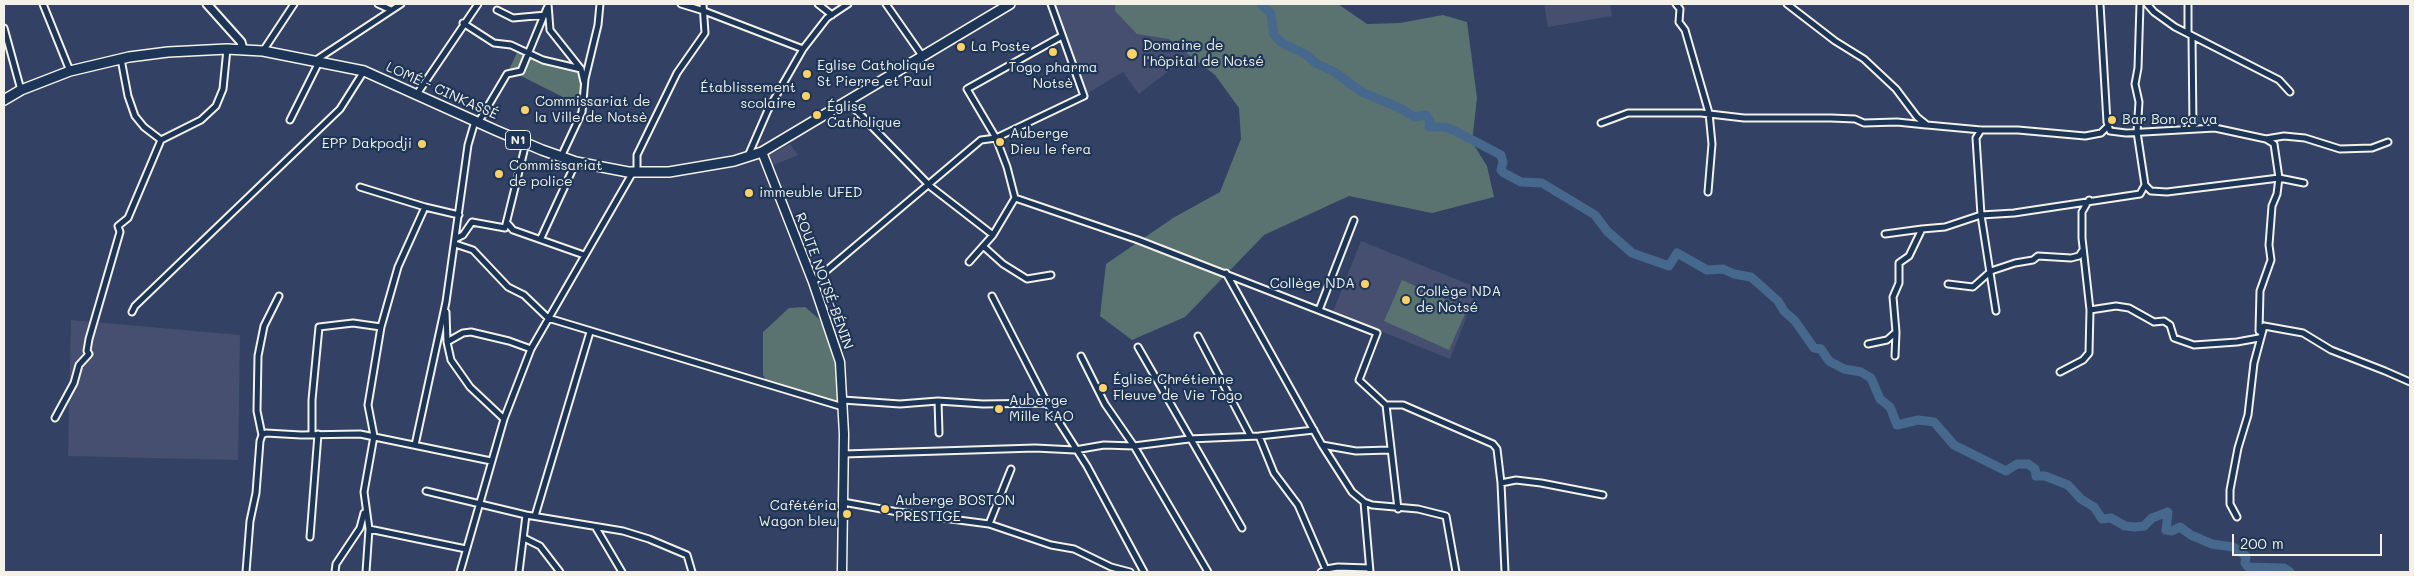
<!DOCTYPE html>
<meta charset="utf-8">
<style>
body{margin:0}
#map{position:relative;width:2414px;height:576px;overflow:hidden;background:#334264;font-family:Mali,sans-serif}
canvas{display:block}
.frame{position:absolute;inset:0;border:5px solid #f4f1e8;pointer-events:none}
.scale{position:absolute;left:2232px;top:534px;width:150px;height:22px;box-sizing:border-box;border:2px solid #f4f1e8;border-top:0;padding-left:6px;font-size:15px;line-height:18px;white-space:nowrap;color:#f4f1e8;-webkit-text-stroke:4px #1d3557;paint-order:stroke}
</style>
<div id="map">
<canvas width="2414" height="576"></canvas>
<div class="frame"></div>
<div class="scale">200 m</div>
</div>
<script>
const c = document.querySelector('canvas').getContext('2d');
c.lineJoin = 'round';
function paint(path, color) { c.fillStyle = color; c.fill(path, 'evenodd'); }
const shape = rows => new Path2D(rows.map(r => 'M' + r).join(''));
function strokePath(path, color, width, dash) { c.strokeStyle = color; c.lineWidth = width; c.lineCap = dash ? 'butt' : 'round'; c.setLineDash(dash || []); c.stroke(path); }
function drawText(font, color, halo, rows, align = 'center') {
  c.font = font + ' Mali,sans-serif'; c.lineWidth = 4.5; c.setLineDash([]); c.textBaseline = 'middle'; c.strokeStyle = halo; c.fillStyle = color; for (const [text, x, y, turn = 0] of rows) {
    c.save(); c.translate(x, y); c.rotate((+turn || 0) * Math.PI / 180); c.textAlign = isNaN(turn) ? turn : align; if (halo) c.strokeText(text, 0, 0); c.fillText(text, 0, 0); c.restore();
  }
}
paint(shape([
 [1053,4,1185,4,1209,45,1180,62,1139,94,1123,72,1088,93,1074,63],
 [1544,4,1610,4,1612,16,1548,27],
 [790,144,798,155,771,166,768,156],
 [1361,241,1478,288,1450,359,1333,312],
 [71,320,240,335,238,460,68,456]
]), '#464f6f');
paint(shape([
 [1115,4,1338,4,1367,24,1400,23,1443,15,1467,22,1477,98,1472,142,1487,166,1494,197,1432,213,1349,196,1264,235,1185,317,1132,340,1100,316,1106,264,1173,218,1220,192,1241,139,1239,108,1215,75,1169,39,1137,34,1115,11],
 [519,48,543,61,581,70,582,85,579,105,509,70],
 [1402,280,1467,309,1449,350,1384,321],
 [805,307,819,319,831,342,838,368,839,403,768,384,763,375,763,332,789,308]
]), '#5a7370');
strokePath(shape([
 [1261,4,1271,14,1274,35,1282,43,1305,54,1317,64,1333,71,1362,92,1402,109,1414,117,1426,115,1430,121,1429,127,1446,127,1455,131,1501,155,1503,162,1501,170,1504,173,1521,182,1542,183,1595,215,1607,231,1632,253,1669,266,1677,253,1707,270,1723,269,1734,274,1751,277,1778,301,1784,311,1795,321,1814,348,1821,349,1829,361,1844,369,1861,372,1871,378,1880,399,1890,407,1897,425,1918,420,1934,422,1954,445,2006,471,2017,464,2028,464,2035,469,2036,476,2045,476,2068,485,2081,499,2094,507,2102,519,2111,518,2125,526,2135,527,2144,526,2152,518,2168,512,2166,530,2172,531,2180,527,2191,535,2212,544,2233,547,2246,556,2245,563,2248,567,2284,568,2290,572]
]), '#46688c', 9);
const minor = shape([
 [43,4,70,71],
 [378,4,391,10],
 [548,4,550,30,581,69,584,82],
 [681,4,704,11,803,49],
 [818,4,832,15],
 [886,4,923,57],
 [1676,4,1680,9,1679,22,1685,30,1709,113,1712,144,1708,192],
 [1787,4,1835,41,1864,59,1896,89,1917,117,1927,125,1981,130,2018,130,2085,136,2101,133,2108,126],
 [2100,4,2107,122,2110,131,2126,133,2215,128,2266,139,2284,136,2305,138,2340,149,2372,148,2388,142],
 [2147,4,2154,12,2175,27,2279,80,2290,92],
 [497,10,513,18,546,15],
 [463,23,494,43,511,45,543,60,581,69],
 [4,28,21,90],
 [2188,32,2188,4],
 [2192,36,2193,128],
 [263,51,294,4],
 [121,59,128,96,135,116,144,127,161,140],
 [316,60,401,4],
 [417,94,478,4],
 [848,102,931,187,993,235],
 [290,120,319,62],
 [478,123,507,74,521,71,547,8],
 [1601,123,1628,113,1701,113,1744,118,1831,118,1855,119,1864,123,1897,122,1926,125],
 [1981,130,1976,138,1981,215,1996,311],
 [748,156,768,110,803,49,827,18,848,4],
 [561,157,582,112,585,79,598,25,600,4],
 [637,172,637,155,677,73,705,33,703,4],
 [2145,185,2151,191,2167,192,2279,178,2304,183],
 [360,187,425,207],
 [1015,198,1138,240,1377,333,1359,380,1386,405,1398,509],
 [459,215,425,207,398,267,381,327,368,405,374,436,364,492,369,529,466,549],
 [507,223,513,230,584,255],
 [1885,234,1922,229],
 [541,238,576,162],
 [455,239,463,235,472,222,505,228,526,143],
 [455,244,473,250,508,287,524,295,548,318,843,407],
 [983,246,1003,264,1027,279,1051,275],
 [969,262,993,235,1015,198,1007,167,996,138,967,89,1062,36],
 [1226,273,1322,445,1352,492,1364,502,1372,505,1418,509,1446,516,1456,572],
 [813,282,981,140,996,138,1084,96,1051,4],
 [1948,284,1973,287,1991,271,2015,263,2033,260,2038,256,2071,258,2079,256,2083,250],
 [992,296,1047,403,1087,466,1144,572],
 [1319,310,1354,220],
 [2090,310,2116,306,2129,308,2154,322,2164,321,2170,325,2174,338,2194,345,2237,342,2259,338],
 [132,312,135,306,340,109,364,71],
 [446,312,447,342,451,360,470,387,504,419],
 [2264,326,2303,333,2331,350,2385,371,2410,382],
 [1198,336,1250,435],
 [447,342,463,333,471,332,509,341,531,349],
 [1868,344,1887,340,1896,332,1893,297,1899,283,1899,263,1909,256,1922,229,1945,227,1981,215,2014,213,2140,194,2145,185,2137,132,2139,102,2135,84,2138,68,2140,4],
 [1138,347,1242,528],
 [1081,356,1105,404,1134,446,1208,572],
 [1895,356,1896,332],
 [2060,372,2083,360,2089,353,2090,310,2082,238,2082,212,2089,200],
 [843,400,900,404,938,401,983,404,1047,403],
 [938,401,939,433],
 [1386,405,1403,405,1493,444,1497,449,1501,483,1505,572],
 [55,418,74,383,79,365,89,354,87,351,89,339,120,232,118,226,128,218,161,140,201,120,216,106,223,89,227,49],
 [312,434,312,400,319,327,353,323,381,327],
 [262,435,257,411,258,356,264,326,279,296],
 [1259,436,1274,473,1298,505,1327,572],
 [415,445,446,302,468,145,475,121],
 [1322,445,1356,451,1390,450],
 [844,454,1035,448,1075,450,1104,445,1134,446,1189,439,1259,436,1314,430],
 [1501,483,1516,480,1541,483,1603,495],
 [426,491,526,515,623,531,649,539,687,555,692,572],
 [843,502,898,512,989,524,1051,545,1074,549,1111,567,1130,572],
 [1364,502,1370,572],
 [535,516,590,332],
 [2237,517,2230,504,2230,490,2238,448,2248,415,2254,363,2264,326,2259,331,2260,291,2271,260,2269,245,2272,206,2277,194,2279,178,2274,144,2266,139],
 [989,524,1011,469],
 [596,528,622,572],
 [310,537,318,434],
 [524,538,540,546,560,572],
 [246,572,250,521,256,493,260,441,262,435,266,433,301,435,360,434,491,461],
 [335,572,336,564,360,528,364,513],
 [366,572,369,529],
 [460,572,504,419,531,349,633,172],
 [519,572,526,515],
 [1321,572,1326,569,1338,567,1369,568]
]);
const tertiary = shape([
 [207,4,241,42,243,49]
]);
const secondary = shape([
 [762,152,813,282,840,362,844,434,842,572]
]);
const trunk = shape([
 [4,100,21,90,70,71,129,57,168,52,227,49,263,51,364,71,495,130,542,150,576,162,628,172,669,172,734,161,762,152,1010,4]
]);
strokePath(minor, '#f4f1e8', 9);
strokePath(tertiary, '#f4f1e8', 11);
strokePath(secondary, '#f4f1e8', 11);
strokePath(trunk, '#f4f1e8', 12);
strokePath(minor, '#1d3557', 5);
strokePath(tertiary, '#1d3557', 7);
strokePath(secondary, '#1d3557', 8);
strokePath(trunk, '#1d3557', 9);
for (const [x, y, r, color] of [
 [961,47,5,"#ffd166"],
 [1053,52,5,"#ffd166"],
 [1132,54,6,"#ffd166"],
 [807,74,5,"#ffd166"],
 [806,96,5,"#ffd166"],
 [525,110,5,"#ffd166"],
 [817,115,5,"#ffd166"],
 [2112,120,5,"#ffd166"],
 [1000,142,5,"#ffd166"],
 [422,144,5,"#ffd166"],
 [499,174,5,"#ffd166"],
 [749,193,5,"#ffd166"],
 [1365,284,5,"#ffd166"],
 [1406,300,5,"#ffd166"],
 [1103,388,5,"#ffd166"],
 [999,409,5,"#ffd166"],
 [885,509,5,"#ffd166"],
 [847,514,5,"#ffd166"]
]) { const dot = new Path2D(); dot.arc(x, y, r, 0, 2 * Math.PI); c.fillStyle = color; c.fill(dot); strokePath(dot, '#1d3557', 2); }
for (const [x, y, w] of [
 [518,140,25]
]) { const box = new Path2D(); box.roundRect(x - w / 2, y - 9.5, w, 19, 4); c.fillStyle = '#1d3557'; c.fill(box); strokePath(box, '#f4f1e8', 1); }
drawText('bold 12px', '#f4f1e8', null, [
 ["N1",518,140]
]);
drawText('14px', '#f4f1e8', '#1d3557', [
 ["Domaine de",1143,46],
 ["l'hôpital de Notsé",1143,62],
 ["La Poste",971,47],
 ["Eglise Catholique",817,66],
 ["St Pierre et Paul",817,82],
 ["Togo pharma",1053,68,"center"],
 ["Notsè",1053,84,"center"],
 ["Établissement",796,88,"right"],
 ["scolaire",796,104,"right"],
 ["Commissariat de",535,102],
 ["la Ville de Notsè",535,118],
 ["Église",827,107],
 ["Catholique",827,123],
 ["Bar Bon ça va",2122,120],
 ["Auberge",1010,134],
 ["Dieu le fera",1010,150],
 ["EPP Dakpodji",412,144,"right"],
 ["Commissariat",509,166],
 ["de police",509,182],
 ["immeuble UFED",759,193],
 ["Collège NDA",1355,284,"right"],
 ["Collège NDA",1416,292],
 ["de Notsé",1416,308],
 ["Église Chrétienne",1113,380],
 ["Fleuve de Vie Togo",1113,396],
 ["Auberge",1009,401],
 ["Mille KAO",1009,417],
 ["Auberge BOSTON",895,501],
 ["PRESTIGE",895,517],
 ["Cafétéria",837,506,"right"],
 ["Wagon bleu",837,522,"right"]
], 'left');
drawText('14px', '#f4f1e8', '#1d3557', [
 ["LOMÉ - CINKASSÉ",442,91,24],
 ["ROUTE NOTSÉ-BÉNIN",824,281,70]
]);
</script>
